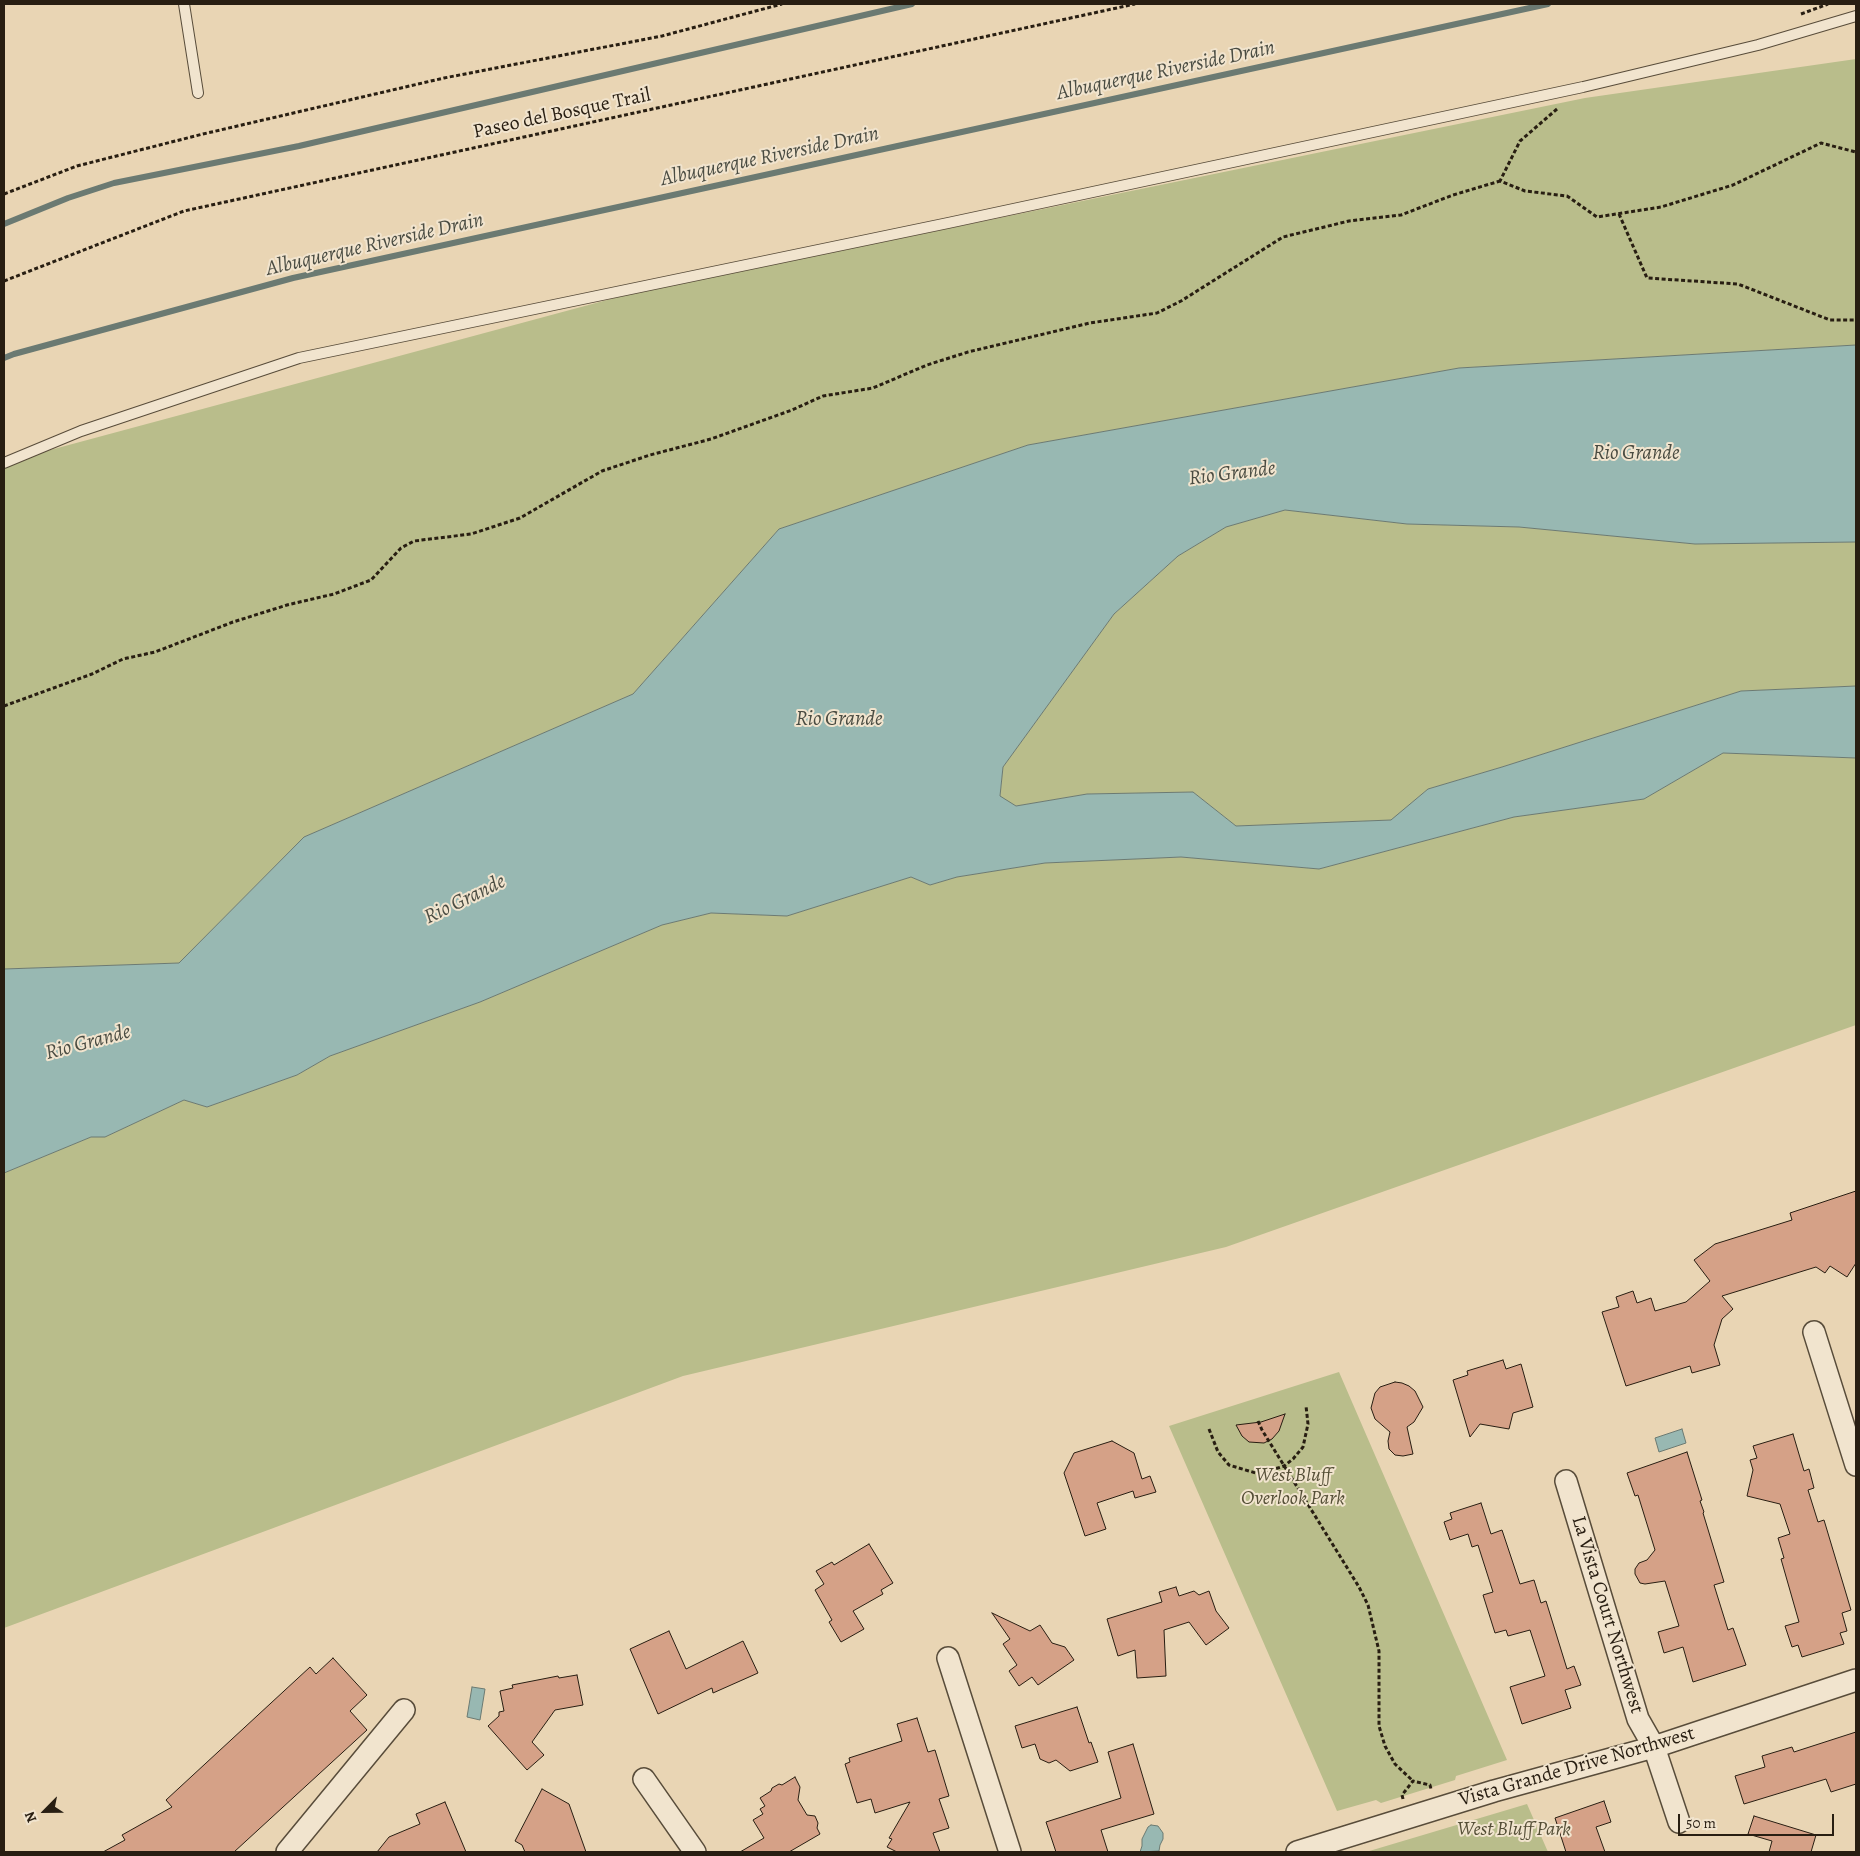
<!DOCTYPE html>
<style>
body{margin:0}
#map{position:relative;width:1860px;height:1856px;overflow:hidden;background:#e9d5b4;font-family:Alegreya,serif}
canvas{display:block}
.frame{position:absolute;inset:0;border:5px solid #281e12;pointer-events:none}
.north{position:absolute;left:20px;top:1786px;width:50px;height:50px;-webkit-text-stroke:4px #f1e4ce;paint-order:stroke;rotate:247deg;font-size:14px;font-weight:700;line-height:20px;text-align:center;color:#281e12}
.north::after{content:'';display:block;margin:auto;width:18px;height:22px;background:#281e12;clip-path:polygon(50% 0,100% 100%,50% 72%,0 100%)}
.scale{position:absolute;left:1678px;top:1814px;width:156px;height:22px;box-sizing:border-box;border:2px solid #281e12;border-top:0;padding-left:6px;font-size:15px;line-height:18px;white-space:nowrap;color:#281e12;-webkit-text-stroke:4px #f1e4ce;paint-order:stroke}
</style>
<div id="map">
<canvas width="1860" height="1856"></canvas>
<div class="frame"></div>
<div class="north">N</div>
<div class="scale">50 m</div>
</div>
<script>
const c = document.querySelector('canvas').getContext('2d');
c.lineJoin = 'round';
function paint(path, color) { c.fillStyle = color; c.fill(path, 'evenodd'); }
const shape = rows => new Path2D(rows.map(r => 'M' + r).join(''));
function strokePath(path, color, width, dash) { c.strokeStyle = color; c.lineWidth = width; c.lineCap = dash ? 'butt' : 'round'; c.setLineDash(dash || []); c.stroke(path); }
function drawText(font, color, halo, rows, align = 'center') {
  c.font = font + ' Alegreya,serif'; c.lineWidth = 4; c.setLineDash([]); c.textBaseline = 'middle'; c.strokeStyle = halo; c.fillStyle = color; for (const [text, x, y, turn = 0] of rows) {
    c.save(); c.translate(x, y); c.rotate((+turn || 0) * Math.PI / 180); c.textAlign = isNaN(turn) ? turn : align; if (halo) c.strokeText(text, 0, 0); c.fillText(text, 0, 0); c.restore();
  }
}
paint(shape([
 [1856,59,1856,345,1459,368,1028,445,779,529,633,694,304,837,179,963,4,969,4,467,39,453,633,293,1585,98],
 [1285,510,1407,524,1519,527,1695,544,1856,542,1856,686,1741,691,1502,767,1428,789,1392,820,1236,826,1193,792,1087,794,1016,806,1000,797,1003,767,1114,614,1178,556,1226,527],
 [1723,753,1856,758,1856,1025,1226,1247,683,1376,4,1628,4,1173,91,1137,105,1137,184,1100,207,1107,297,1075,330,1056,480,1002,662,925,711,913,787,916,911,877,930,885,957,877,1045,863,1181,857,1319,869,1514,817,1644,799],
 [1339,1372,1507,1760,1456,1776,1455,1780,1381,1803,1376,1800,1337,1811,1169,1426],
 [1527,1804,1548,1852,1366,1852]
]), '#b9bd8b');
const water = shape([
 [1856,345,1856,542,1695,544,1519,527,1407,524,1285,510,1226,527,1178,556,1114,614,1003,767,1000,796,1016,806,1087,794,1193,792,1236,826,1391,820,1428,789,1502,767,1741,691,1856,686,1856,758,1723,753,1644,799,1514,817,1319,869,1181,857,1045,863,957,877,930,885,911,877,787,916,711,913,662,925,480,1002,330,1056,297,1075,207,1107,184,1100,105,1137,91,1137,4,1173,4,969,179,963,304,837,633,694,779,529,1028,445,1459,368,1856,345],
 [1682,1429,1686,1443,1659,1452,1655,1438,1682,1429],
 [472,1687,485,1689,480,1720,467,1717,472,1687],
 [1151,1825,1158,1826,1163,1833,1163,1839,1160,1845,1159,1851,1140,1852,1142,1846,1142,1839,1148,1827,1151,1825]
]);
paint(water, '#98b8b2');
strokePath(water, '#6b7a72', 1);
strokePath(shape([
 [4,224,68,198,114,183,299,146,912,4],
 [4,358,14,354,293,278,1548,4]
]), '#6b7a72', 6);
const building = shape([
 [1856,1191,1856,1263,1847,1277,1830,1266,1825,1273,1816,1267,1722,1296,1733,1309,1722,1319,1714,1345,1720,1365,1692,1373,1690,1366,1626,1386,1602,1312,1619,1307,1616,1297,1633,1291,1637,1303,1651,1298,1655,1311,1686,1302,1710,1281,1694,1260,1715,1244,1792,1220,1790,1213,1856,1191],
 [1503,1360,1506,1369,1521,1364,1533,1407,1513,1413,1509,1429,1480,1424,1470,1437,1453,1380,1468,1375,1467,1371,1503,1360],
 [1395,1382,1402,1383,1409,1386,1415,1391,1423,1407,1414,1422,1407,1427,1413,1454,1403,1456,1395,1455,1389,1449,1388,1441,1390,1432,1375,1419,1371,1408,1375,1393,1380,1387,1395,1382],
 [1285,1414,1279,1431,1272,1439,1264,1443,1249,1442,1242,1436,1236,1425,1261,1422,1285,1414],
 [1793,1434,1804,1471,1809,1469,1814,1488,1808,1490,1818,1522,1824,1520,1851,1610,1842,1613,1847,1631,1840,1633,1844,1644,1802,1657,1798,1645,1792,1647,1785,1626,1799,1622,1781,1559,1784,1558,1778,1538,1790,1534,1780,1504,1747,1496,1753,1470,1750,1460,1757,1458,1753,1446,1793,1434],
 [1112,1441,1134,1453,1142,1479,1150,1476,1156,1492,1135,1498,1133,1491,1097,1503,1106,1529,1085,1536,1064,1473,1074,1453,1112,1441],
 [1687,1452,1702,1500,1700,1501,1704,1512,1703,1513,1724,1582,1714,1585,1728,1630,1733,1628,1746,1665,1693,1682,1683,1647,1664,1653,1658,1632,1679,1626,1665,1581,1645,1584,1640,1583,1635,1574,1635,1569,1639,1563,1647,1560,1655,1550,1638,1495,1635,1496,1627,1473,1687,1452],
 [1481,1503,1491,1534,1502,1530,1520,1584,1534,1580,1541,1603,1546,1601,1567,1669,1574,1666,1581,1685,1565,1690,1571,1708,1522,1724,1510,1687,1545,1676,1530,1630,1508,1636,1506,1630,1495,1633,1483,1595,1493,1592,1478,1545,1472,1547,1468,1534,1450,1540,1444,1522,1452,1519,1450,1513,1481,1503],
 [869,1544,893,1583,881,1590,883,1594,853,1611,864,1629,841,1642,829,1622,832,1620,815,1590,824,1584,816,1571,832,1562,834,1565,869,1544],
 [1176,1587,1179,1596,1194,1591,1199,1595,1209,1591,1216,1611,1229,1628,1206,1645,1189,1622,1164,1630,1166,1676,1137,1678,1135,1650,1118,1656,1107,1619,1162,1602,1159,1592,1176,1587],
 [992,1613,1030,1631,1040,1625,1052,1643,1065,1647,1074,1660,1038,1685,1032,1677,1019,1686,1009,1671,1017,1665,1003,1644,1010,1639,992,1613],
 [669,1631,686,1669,743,1641,758,1673,713,1693,712,1688,658,1714,630,1649,669,1631],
 [333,1658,367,1695,350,1711,367,1730,234,1852,103,1852,125,1840,122,1835,172,1807,166,1800,310,1667,316,1674,333,1658],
 [577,1675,583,1705,555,1710,532,1742,544,1755,527,1770,488,1726,499,1716,499,1712,504,1711,500,1691,513,1688,512,1685,558,1676,559,1678,577,1675],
 [1077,1707,1089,1743,1091,1742,1098,1762,1070,1771,1056,1760,1049,1763,1040,1759,1035,1744,1022,1748,1015,1726,1077,1707],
 [917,1718,928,1752,935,1750,949,1796,939,1799,949,1828,933,1833,940,1852,897,1852,887,1847,892,1839,889,1838,910,1802,875,1813,871,1799,857,1803,845,1764,850,1762,849,1758,902,1741,897,1724,917,1718],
 [1856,1732,1856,1784,1831,1792,1826,1779,1744,1804,1735,1776,1765,1767,1762,1756,1792,1747,1794,1752,1856,1732],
 [1133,1744,1154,1814,1101,1830,1108,1852,1056,1852,1046,1822,1121,1798,1108,1752,1133,1744],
 [795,1777,800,1787,798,1800,807,1815,815,1816,818,1823,817,1828,820,1834,789,1852,740,1852,764,1838,753,1820,763,1814,760,1809,765,1806,760,1798,771,1791,772,1788,779,1784,782,1785,795,1777],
 [542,1789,569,1804,586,1852,525,1852,522,1845,515,1841,542,1789],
 [1604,1801,1611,1822,1596,1827,1605,1852,1566,1852,1555,1818,1604,1801],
 [445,1802,466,1852,377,1852,389,1837,420,1824,416,1814,445,1802],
 [1754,1816,1816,1835,1811,1852,1769,1852,1772,1841,1748,1834,1754,1816]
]);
paint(building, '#d5a187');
strokePath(building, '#281e12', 1);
const lane = shape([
 [184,4,198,93],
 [4,463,81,431,299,358,948,223,1583,87,1758,45,1856,16]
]);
const street = shape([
 [1814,1332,1856,1465],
 [1566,1481,1638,1719,1654,1747,1679,1822],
 [948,1658,1010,1852],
 [644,1779,695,1852],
 [287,1852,404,1710],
 [1297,1852,1494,1791,1654,1747,1856,1680]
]);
strokePath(lane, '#584c3a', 12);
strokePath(street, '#584c3a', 24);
strokePath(shape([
 [1801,14,1828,4],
 [1557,109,1520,141,1500,181,1525,191,1567,196,1597,217,1661,207,1733,185,1821,143,1856,152],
 [4,194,77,166,203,134,444,78,662,36,782,4],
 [1619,214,1647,278,1738,284,1830,320,1856,320],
 [4,281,184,211,1135,4],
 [4,706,92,674,123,659,155,652,233,622,287,605,334,594,371,580,401,548,414,541,471,534,520,518,602,471,650,455,711,439,792,410,823,396,873,388,927,365,968,352,1090,323,1157,313,1181,301,1283,237,1349,221,1401,215,1453,195,1500,181],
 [1258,1421,1262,1430,1359,1587,1368,1605,1379,1651,1379,1726,1385,1746,1395,1764,1413,1781],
 [1209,1429,1218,1452,1229,1465,1259,1474,1284,1466,1293,1459,1303,1447,1308,1424,1306,1406],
 [1403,1799,1402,1795,1413,1781,1430,1785,1431,1789]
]), '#281e12', 3, [4, 2.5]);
strokePath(lane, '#f1e4ce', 10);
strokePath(street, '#f1e4ce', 21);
drawText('20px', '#281e12', '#f1e4ce', [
 ["Paseo del Bosque Trail",562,114,-12],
 ["La Vista Court Northwest",1607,1615,73],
 ["Vista Grande Drive Northwest",1577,1767,-16]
]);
drawText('italic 20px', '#544e36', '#f1e4ce', [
 ["West Bluff",1293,1476],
 ["Overlook Park",1293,1499],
 ["West Bluff Park",1514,1830]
]);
drawText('italic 21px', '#4a4c42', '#f1e4ce', [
 ["Albuquerque Riverside Drain",1166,71,-12],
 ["Albuquerque Riverside Drain",770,157,-12],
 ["Albuquerque Riverside Drain",375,245,-13],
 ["Rio Grande",1636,454],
 ["Rio Grande",1232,474,-7],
 ["Rio Grande",839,720],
 ["Rio Grande",465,900,-26],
 ["Rio Grande",88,1043,-15]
]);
</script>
